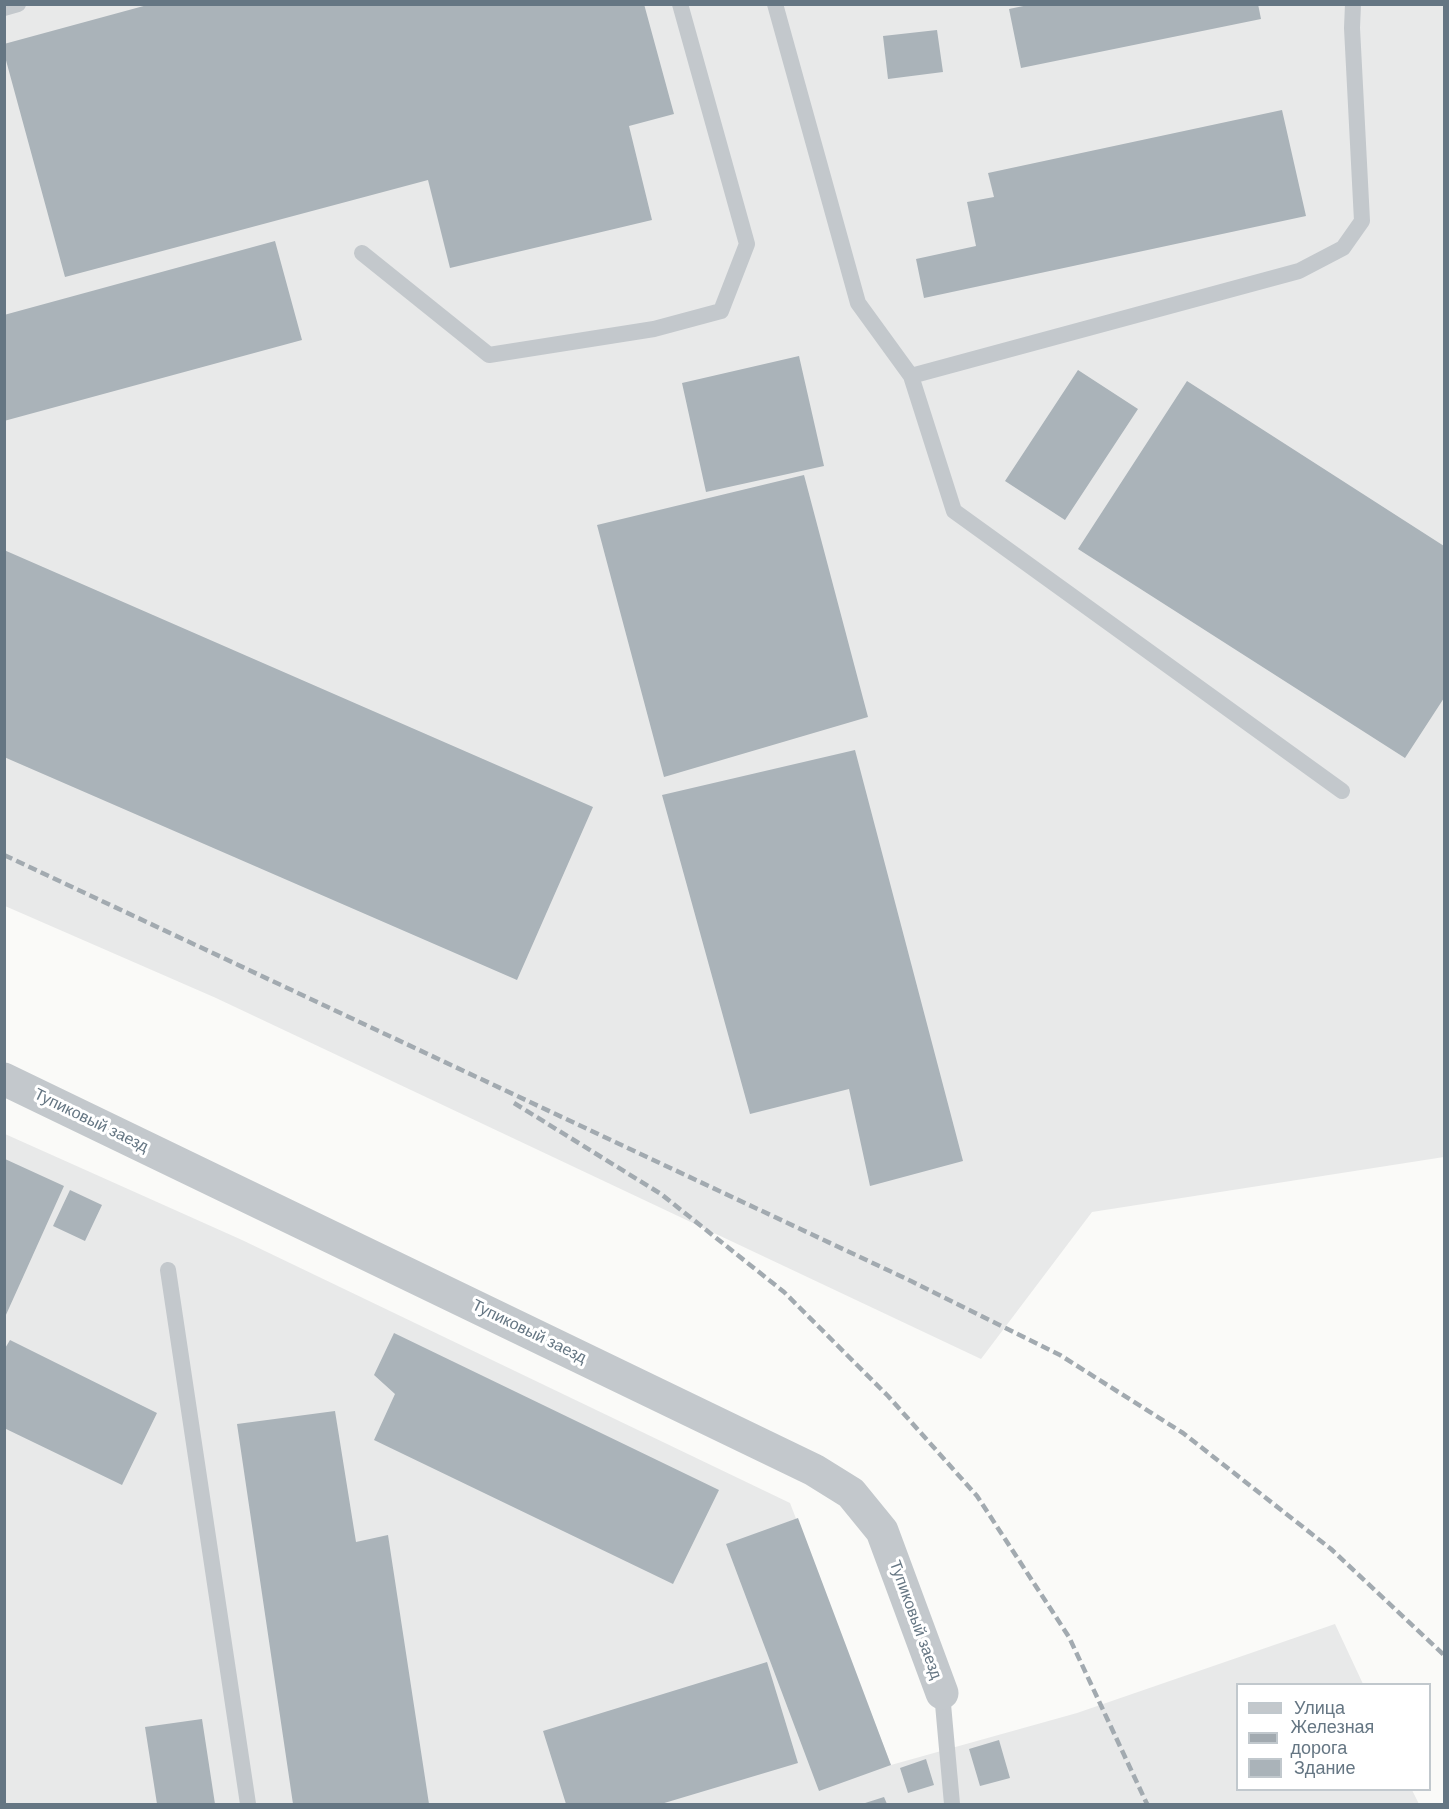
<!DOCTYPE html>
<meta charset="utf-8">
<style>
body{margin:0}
#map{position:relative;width:1449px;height:1809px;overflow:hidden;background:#fafaf8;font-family:Helvetica,sans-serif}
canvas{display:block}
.frame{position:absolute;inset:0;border:6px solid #657683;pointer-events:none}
.legend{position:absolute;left:1236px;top:1683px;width:195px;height:108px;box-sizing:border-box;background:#fff;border:2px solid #c1c8cd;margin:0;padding:8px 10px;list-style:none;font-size:18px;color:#657683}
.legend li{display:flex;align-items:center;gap:12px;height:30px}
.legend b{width:30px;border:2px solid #c1c8cd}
</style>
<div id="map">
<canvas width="1449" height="1809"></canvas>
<div class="frame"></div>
<ul class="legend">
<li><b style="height:8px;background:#c3c8cc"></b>Улица</li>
<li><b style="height:8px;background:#a2aab0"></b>Железная дорога</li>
<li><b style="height:16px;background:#aab3b9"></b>Здание</li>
</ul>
</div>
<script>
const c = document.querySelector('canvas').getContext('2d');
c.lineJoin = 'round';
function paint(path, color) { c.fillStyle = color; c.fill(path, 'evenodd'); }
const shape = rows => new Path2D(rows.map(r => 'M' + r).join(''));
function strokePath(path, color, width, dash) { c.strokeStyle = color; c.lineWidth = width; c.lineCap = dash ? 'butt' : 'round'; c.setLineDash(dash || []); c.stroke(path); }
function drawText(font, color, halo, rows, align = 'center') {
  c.font = font + ' Helvetica,sans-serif'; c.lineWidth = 6; c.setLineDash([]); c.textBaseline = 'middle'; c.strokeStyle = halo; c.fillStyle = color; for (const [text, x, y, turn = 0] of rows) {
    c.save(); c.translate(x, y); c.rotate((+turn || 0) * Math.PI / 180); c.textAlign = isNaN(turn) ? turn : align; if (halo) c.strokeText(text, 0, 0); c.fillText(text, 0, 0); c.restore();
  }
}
paint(shape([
 [5,5,1444,5,1444,1157,1092,1212,981,1359,216,998,5,906],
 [5,1134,242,1240,790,1503,891,1765,1077,1713,1335,1624,1363,1684,1238,1684,1238,1790,1412,1790,1419,1804,5,1804]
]), '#e8e9e9');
paint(shape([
 [151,4,644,4,674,114,629,126,652,220,450,268,428,180,65,277,4,53,4,44],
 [1033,4,1258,4,1261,19,1021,68,1009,9],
 [937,30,943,72,888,79,883,36],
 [1282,110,1306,216,924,298,916,259,976,246,967,202,994,197,988,173],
 [275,241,302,340,4,421,4,315],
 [799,356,824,466,706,492,682,383],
 [1078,370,1138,409,1065,520,1005,481],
 [1187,381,1444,546,1444,698,1405,758,1078,549],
 [804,475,868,717,664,777,597,525],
 [4,550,593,807,517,980,4,757],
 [855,750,963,1161,870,1186,849,1089,750,1114,662,795],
 [5,1159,64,1186,5,1317],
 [70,1190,102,1205,85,1241,53,1226],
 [394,1333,719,1490,673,1584,374,1440,395,1394,374,1375],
 [10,1340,157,1413,122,1485,4,1428,4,1350],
 [335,1411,356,1542,388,1535,429,1804,293,1804,237,1424],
 [798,1518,891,1765,819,1791,726,1544],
 [767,1662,798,1763,661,1804,566,1804,543,1731],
 [202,1719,215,1804,157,1804,145,1727],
 [999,1740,1010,1778,980,1786,969,1749],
 [926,1759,934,1785,908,1793,900,1768],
 [884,1797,887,1804,862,1804]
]), '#aab3b9');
strokePath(shape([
 [775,4,858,303,911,376,1299,271,1343,248,1362,221,1352,28,1353,4],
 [4,8,18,4],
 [362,253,489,355,654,329,721,311,747,244,680,4],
 [911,376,954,511,1342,791],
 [168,1270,248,1804],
 [942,1693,952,1804]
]), '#c3c8cc', 16);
strokePath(shape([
 [4,1079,814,1470,851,1493,882,1531,942,1693]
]), '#c3c8cc', 33);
strokePath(shape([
 [4,855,911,1281,1060,1355,1183,1433,1331,1549,1444,1655],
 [514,1103,661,1194,784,1292,888,1396,977,1496,1069,1637,1147,1804]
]), '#a2aab0', 4.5, [9, 4.5]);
drawText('16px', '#657683', '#fff', [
 ["Тупиковый заезд",91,1121,26],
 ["Тупиковый заезд",529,1332,26],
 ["Тупиковый заезд",915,1620,70]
]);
</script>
